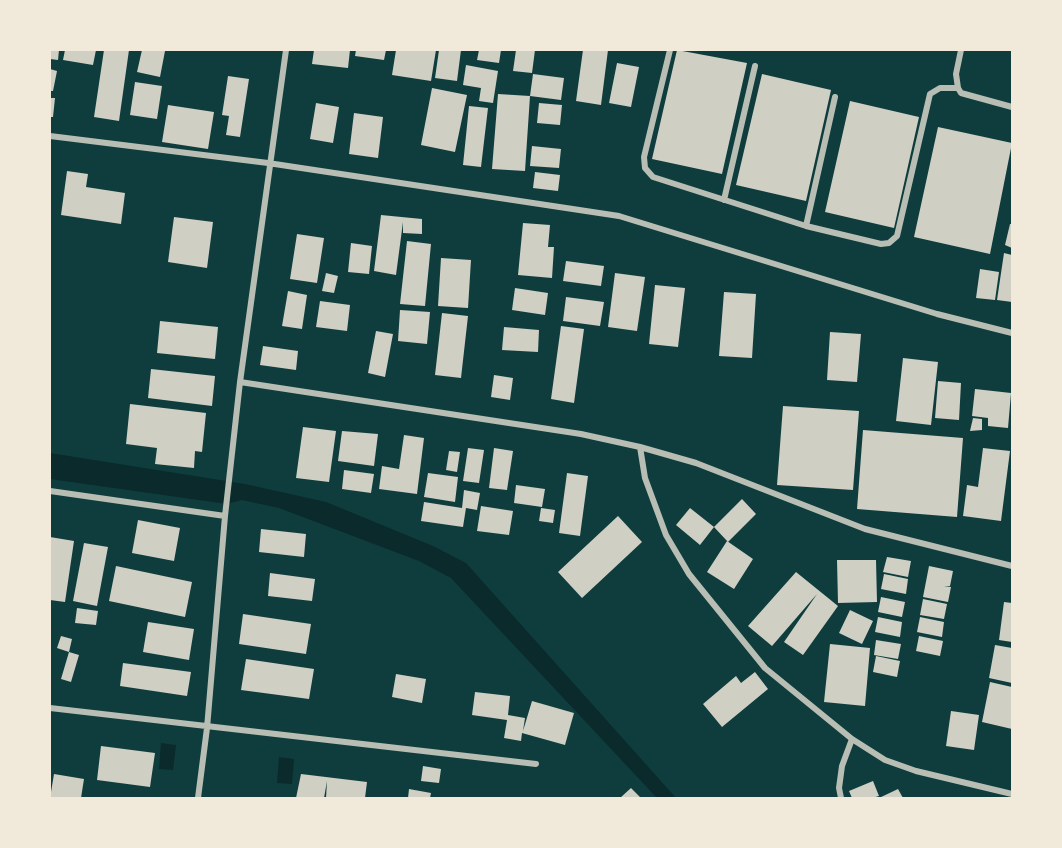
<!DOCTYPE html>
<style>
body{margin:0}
#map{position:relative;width:1062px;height:848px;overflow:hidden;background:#0f3d3e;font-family:"Times New Roman",serif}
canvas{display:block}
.frame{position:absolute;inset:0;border:51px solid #f1e9da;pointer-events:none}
</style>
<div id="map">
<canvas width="1062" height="848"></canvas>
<div class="frame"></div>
</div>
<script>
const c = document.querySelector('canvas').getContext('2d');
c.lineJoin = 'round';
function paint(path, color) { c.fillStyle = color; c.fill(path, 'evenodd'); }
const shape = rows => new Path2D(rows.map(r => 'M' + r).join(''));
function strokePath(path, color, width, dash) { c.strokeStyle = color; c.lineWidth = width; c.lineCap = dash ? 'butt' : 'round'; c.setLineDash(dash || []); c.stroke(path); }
paint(shape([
 [50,453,245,484,326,502,433,546,466,563,676,798,657,798,451,578,419,561,279,508,242,500,227,504,50,479],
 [161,743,176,745,173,770,159,769],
 [279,757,294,759,292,784,277,783]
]), '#0a2a2b');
paint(shape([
 [50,50,59,50,58,60,50,59],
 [65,50,96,50,93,65,63,60],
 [104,50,129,50,119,121,94,117],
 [142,50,165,51,160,77,137,72],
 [314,50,350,50,348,68,312,64],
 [356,50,386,50,384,60,355,56],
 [396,50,436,50,431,81,392,75],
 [439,50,461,50,457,81,435,78],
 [479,50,501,50,499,63,477,60],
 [516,50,535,50,532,73,513,71],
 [583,50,608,50,601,105,576,101],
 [677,50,747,63,722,174,652,159],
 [617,63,639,67,631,107,609,103],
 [466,65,498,71,493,103,479,101,481,88,463,85],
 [50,69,57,71,53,91,50,91],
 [533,74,564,78,561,100,530,96],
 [762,74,831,90,806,201,736,185],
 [228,76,249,79,240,137,226,135,229,116,222,115],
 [135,82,162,86,157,119,130,115],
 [432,88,467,95,455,152,421,145],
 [498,94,530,96,525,171,492,169],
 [50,98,55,98,53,117,50,117],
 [850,101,919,117,894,228,825,212],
 [316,103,339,107,333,143,310,139],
 [539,103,562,105,560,125,537,123],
 [168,105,214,112,208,149,162,142],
 [469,106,488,108,481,167,463,165],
 [354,113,383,117,378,158,349,154],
 [938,127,1012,143,990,254,914,237],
 [532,146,561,149,559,168,530,166],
 [67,171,88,174,86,187,125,193,121,224,61,215],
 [535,172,560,175,558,191,533,188],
 [381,215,422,219,422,234,403,233,403,222,396,275,374,271],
 [174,217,213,222,207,268,168,262],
 [523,223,550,225,548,247,554,247,552,278,518,275],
 [1010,224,1012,224,1012,248,1005,245],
 [297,234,324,238,317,283,290,279],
 [407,241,431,244,425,306,400,304],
 [351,243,372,246,369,274,348,272],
 [1004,253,1012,255,1012,302,997,300],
 [441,258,471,260,468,308,438,306],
 [566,261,604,266,601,286,563,281],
 [980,269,999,272,995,300,976,298],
 [326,273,338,276,334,293,322,291],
 [615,273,645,277,637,331,608,327],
 [655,285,685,288,678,347,649,344],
 [515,288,548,293,545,315,512,310],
 [288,291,307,295,302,329,282,326],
 [724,292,756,294,752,358,719,356],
 [566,297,604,302,600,326,563,321],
 [320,301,350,305,347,331,316,327],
 [400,310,430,312,427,344,398,341],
 [442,313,468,316,461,378,435,375],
 [160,321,218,327,215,359,157,353],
 [561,326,584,329,574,403,551,399],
 [504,327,539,330,538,352,502,350],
 [376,331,393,334,385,377,368,373],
 [830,332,861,334,857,382,827,380],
 [263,346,298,351,296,370,260,365],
 [903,358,938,362,931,425,896,421],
 [151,369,215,376,212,406,148,398],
 [494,375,513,378,510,400,491,397],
 [938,381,961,383,959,420,935,418],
 [975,389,1011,393,1008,428,988,426,988,418,972,416],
 [130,404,206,413,202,452,195,451,194,468,155,464,157,448,126,444],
 [783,406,859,411,853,490,777,485],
 [973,418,982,419,982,430,970,431],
 [303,427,336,431,329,482,296,478],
 [863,430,963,438,957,517,857,509],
 [342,431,378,434,374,466,338,461],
 [404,435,424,438,417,494,379,489,382,466,399,469],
 [468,448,484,450,479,483,463,481],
 [494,448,513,451,507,490,489,488],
 [983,448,1010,451,1001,521,963,516,967,485,978,487],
 [449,451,460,452,457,472,446,470],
 [344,470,374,474,371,493,342,489],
 [428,473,458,477,455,502,424,497],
 [567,473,588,476,580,536,559,533],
 [516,485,545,489,542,507,514,503],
 [464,490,480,493,477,510,466,508,463,527,421,521,424,502,462,508],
 [742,499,756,514,728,542,714,527],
 [481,506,513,511,509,535,477,531],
 [541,508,555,510,553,523,539,521],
 [690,508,714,527,700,545,676,525],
 [618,516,642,542,582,598,558,572],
 [138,520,180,528,174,561,132,553],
 [261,529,306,534,304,557,259,552],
 [50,537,74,541,65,602,50,600],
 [727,541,753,559,734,589,707,572],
 [84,543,108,547,97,606,73,601],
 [887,557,911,561,908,577,883,572],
 [837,560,876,560,877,602,838,603],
 [116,566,192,582,185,617,109,601],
 [929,566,953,571,950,586,944,586,951,587,948,602,923,597],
 [796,572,838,606,803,655,784,642,817,594,772,646,748,626],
 [270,573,315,579,312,601,268,596],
 [884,574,908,579,906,594,881,589],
 [881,597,905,602,902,617,878,612],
 [923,599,947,604,944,619,920,615],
 [1004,602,1012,603,1012,642,999,640],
 [77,608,98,611,96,625,75,623],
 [850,610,873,621,862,644,839,633],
 [243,614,311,624,306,654,239,644],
 [878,617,902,622,900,637,875,632],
 [920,617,944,622,942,637,917,632],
 [148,622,194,629,189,660,143,652],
 [61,636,72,639,69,652,57,648],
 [919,636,943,641,940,656,916,651],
 [876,640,901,644,898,659,874,655],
 [830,644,870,648,865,706,824,702],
 [995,645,1012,648,1012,683,989,678],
 [69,652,79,655,71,682,61,679],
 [876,656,900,661,897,677,873,672],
 [246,659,314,669,309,699,241,690],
 [123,663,191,672,187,696,120,686],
 [755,672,768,689,722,727,703,704,736,676,741,683],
 [396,674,426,679,422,703,392,697],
 [990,682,1012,687,1012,729,982,722],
 [475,692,510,696,508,715,525,718,523,731,532,701,574,713,565,745,522,733,521,741,504,738,507,720,472,715],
 [951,711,979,715,974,750,946,746],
 [101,746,155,753,150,787,97,780],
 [423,766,441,769,439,783,421,781],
 [54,774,84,779,81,798,50,798],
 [301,774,367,782,365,798,326,798,327,781,324,798,296,798],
 [873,781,879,796,872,798,852,798,849,791],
 [631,788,641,798,620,798],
 [409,789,431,793,430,798,408,798],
 [898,789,903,798,879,798]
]), '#cfcfc3');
strokePath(shape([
 [670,50,644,157,645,168,653,177,806,226,881,244,889,243,897,236,930,94,940,88,958,88],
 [961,50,956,74,958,88,961,93,1012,107],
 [50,136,268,163,619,216,937,314,1012,333],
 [724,200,755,66],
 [806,226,835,97],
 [240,382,581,434,640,447,696,463,865,529,1012,566],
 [640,447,645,478,666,535,689,574,765,668,852,739,885,760,916,771,1012,794],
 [50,491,225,516],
 [50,708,536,764],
 [198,798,207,728,225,516,240,382,286,50],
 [841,798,839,788,842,766,852,739]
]), '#b8beb3', 6);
</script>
